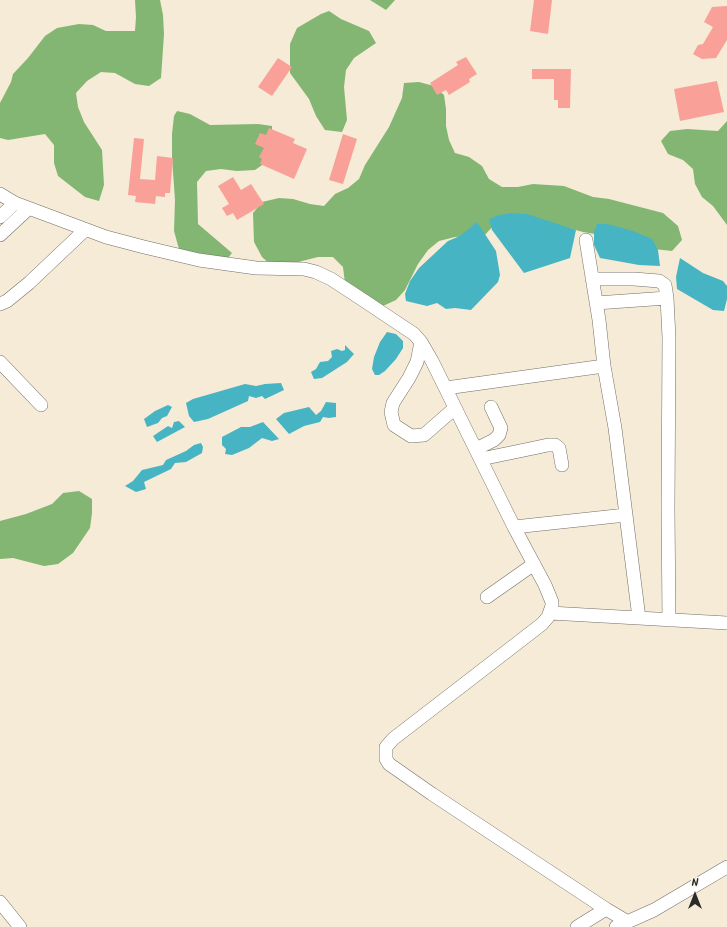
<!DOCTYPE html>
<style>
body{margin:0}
#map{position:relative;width:727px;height:927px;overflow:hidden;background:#f5ebd6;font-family:Kalam,sans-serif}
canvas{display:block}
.north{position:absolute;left:675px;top:875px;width:40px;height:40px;-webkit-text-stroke:3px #fbf7ec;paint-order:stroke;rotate:0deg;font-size:11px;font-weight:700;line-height:16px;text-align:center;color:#2b2b2b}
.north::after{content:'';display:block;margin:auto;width:14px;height:18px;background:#2b2b2b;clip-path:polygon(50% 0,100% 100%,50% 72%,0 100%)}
</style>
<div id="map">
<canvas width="727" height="927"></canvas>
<div class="north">N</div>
</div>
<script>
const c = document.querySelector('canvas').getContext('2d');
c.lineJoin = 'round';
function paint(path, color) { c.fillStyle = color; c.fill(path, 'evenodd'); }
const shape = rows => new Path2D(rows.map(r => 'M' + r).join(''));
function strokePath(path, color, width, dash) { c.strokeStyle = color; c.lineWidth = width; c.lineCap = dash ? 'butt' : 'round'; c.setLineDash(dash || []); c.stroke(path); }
paint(shape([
 [135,0,160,0,163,15,164,34,161,78,149,86,135,84,115,73,101,72,87,81,76,93,78,107,84,122,102,150,104,185,99,201,85,197,58,176,54,163,54,145,45,134,8,140,0,138,0,103,11,82,13,74,28,58,45,36,57,28,79,24,93,25,106,31,135,31,136,17],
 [370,0,395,0,386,10],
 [329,11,341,19,369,31,376,43,354,58,346,70,344,87,347,120,342,132,325,130,316,116,309,99,290,73,290,44,297,28,321,14],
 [419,82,434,86,444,95,446,109,446,126,449,140,455,153,469,157,482,166,489,179,502,187,518,187,533,184,564,186,593,197,609,199,663,213,678,226,682,240,672,251,654,249,607,236,583,232,554,224,494,225,484,236,455,237,439,241,428,250,418,264,405,290,396,300,383,306,345,283,343,267,333,257,318,257,302,261,287,266,272,266,262,257,254,242,253,213,262,202,279,198,293,199,310,204,324,206,335,194,348,188,359,179,365,165,389,127,402,98,404,83],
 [177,111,190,114,210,125,258,124,272,126,272,141,268,161,255,170,237,171,221,169,206,171,197,182,198,224,232,253,223,264,179,249,174,231,175,200,172,158,172,134,174,116],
 [727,121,727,225,713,206,702,197,695,184,693,169,683,160,668,154,661,141,670,131,687,129,718,131],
 [79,491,92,499,92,513,90,528,73,553,58,564,44,566,13,558,0,559,0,521,26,514,52,504,63,493]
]), '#83b672');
paint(shape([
 [512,213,527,214,576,230,570,258,524,273,492,230,489,219,499,215],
 [477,222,496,251,500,275,498,282,471,310,455,308,446,309,437,303,427,306,406,301,405,294,410,281,419,268,448,241,460,236],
 [597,224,607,224,633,231,652,239,658,250,660,266,639,265,600,258,594,245,594,232],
 [680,258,703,273,723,281,727,286,727,299,724,311,713,310,677,289,676,277],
 [387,332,396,334,403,341,403,348,396,359,385,371,379,375,375,375,372,369,374,357,380,342],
 [345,345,354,354,347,362,322,378,314,379,311,372,316,369,320,362,328,361,332,357,331,351,337,349,342,351,345,350],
 [281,383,284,390,265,399,262,396,256,398,249,396,248,401,208,419,194,422,189,416,186,403,193,399,245,384,256,386,265,384],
 [326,402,336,403,336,417,329,418,323,417,320,422,304,426,289,434,276,419,284,413,309,407,316,415,321,411],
 [168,405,172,407,167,416,162,418,158,423,147,427,144,419,155,411],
 [179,421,185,427,157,442,153,436,168,426,172,428,174,422],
 [263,422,279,439,272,441,262,438,249,448,232,455,225,454,226,449,222,445,222,437,241,427,250,427],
 [201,443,203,447,202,453,186,462,175,463,171,469,144,482,146,489,136,492,125,486,133,481,142,470,163,465,166,460,186,451,194,445]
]), '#47b4c3');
paint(shape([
 [534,0,552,0,548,34,530,31],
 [727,6,727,40,716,58,702,59,693,54,698,45,703,44,713,27,704,22,712,7],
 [466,57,477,74,469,79,470,82,449,95,446,90,437,95,430,83,458,65,456,62],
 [278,58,292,67,272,96,258,87],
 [532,69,571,69,570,108,558,108,558,100,554,100,554,79,532,79],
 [717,81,724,112,680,121,674,89],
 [269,128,295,139,293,143,307,149,294,179,260,164,262,159,259,157,264,148,255,144,260,133,266,135],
 [343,134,357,139,343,184,329,180],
 [134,138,144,139,140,179,155,180,157,156,173,158,170,193,165,193,165,197,156,196,155,204,135,202,136,196,128,195],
 [233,177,241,190,251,184,264,204,237,220,233,213,227,216,222,208,229,204,218,186]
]), '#f9a199');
const minor = shape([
 [0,194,15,203,106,237,144,247,199,260,256,268,304,269,316,272,331,279,360,298,414,334,421,342,432,361,514,527,545,585,552,602,552,606,548,617,542,624,393,739,386,747,386,759,389,764,432,794,606,909,628,922],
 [0,217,15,203],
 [0,235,28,209],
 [586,240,599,320,604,366,615,428,639,618],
 [592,279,634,279,659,281,665,285,667,298],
 [596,303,667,298,669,338,668,509,669,620],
 [0,304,7,301,29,283,85,230],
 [421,342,417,362,409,378,393,403,391,412,394,425,411,436,424,435,455,408],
 [0,362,41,405],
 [446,388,604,366],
 [476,449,494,440,499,435,501,428,491,407],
 [481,459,534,448,548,445,555,445,559,448,562,465],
 [514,527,626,515],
 [487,597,534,564],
 [550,613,727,623],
 [0,902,20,927],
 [577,927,606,909],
 [616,927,654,910,727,867]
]);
strokePath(minor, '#726e67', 14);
strokePath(minor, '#fff', 13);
</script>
